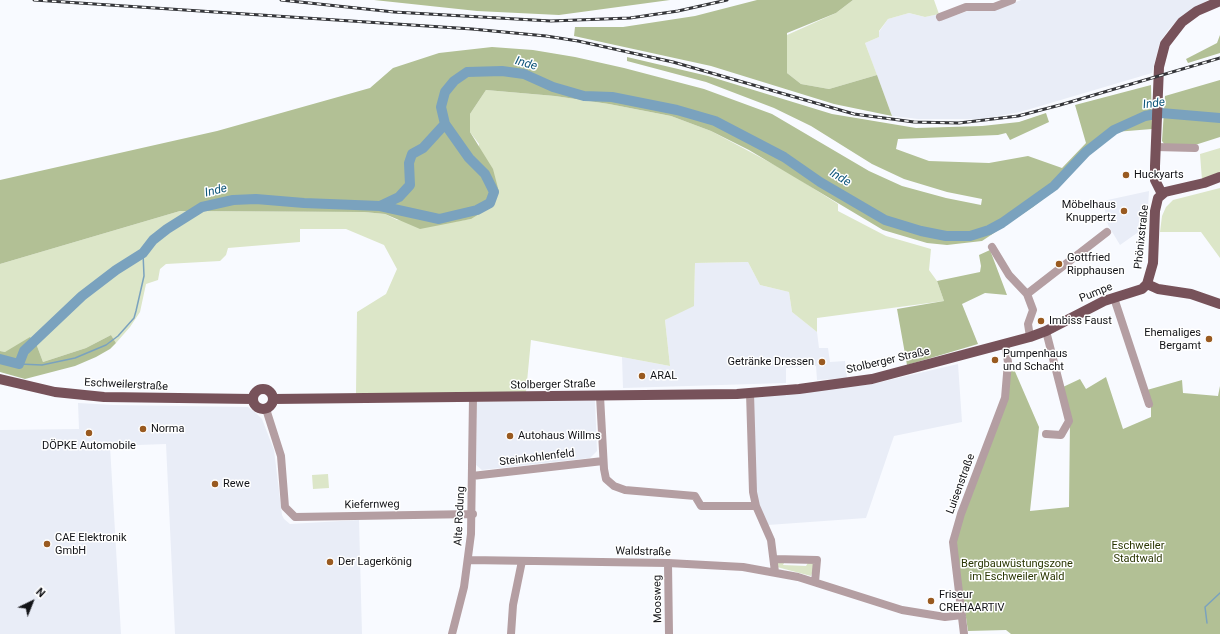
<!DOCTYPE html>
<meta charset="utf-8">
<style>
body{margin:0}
#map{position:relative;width:1220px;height:634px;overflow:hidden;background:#f8faff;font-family:Roboto,sans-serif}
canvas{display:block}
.north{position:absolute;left:12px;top:582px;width:40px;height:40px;-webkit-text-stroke:3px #fff;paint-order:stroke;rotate:43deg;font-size:11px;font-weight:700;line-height:16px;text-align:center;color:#121317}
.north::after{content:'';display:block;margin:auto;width:14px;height:18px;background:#121317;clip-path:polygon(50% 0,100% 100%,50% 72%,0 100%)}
</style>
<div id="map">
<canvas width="1220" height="634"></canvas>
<div class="north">N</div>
</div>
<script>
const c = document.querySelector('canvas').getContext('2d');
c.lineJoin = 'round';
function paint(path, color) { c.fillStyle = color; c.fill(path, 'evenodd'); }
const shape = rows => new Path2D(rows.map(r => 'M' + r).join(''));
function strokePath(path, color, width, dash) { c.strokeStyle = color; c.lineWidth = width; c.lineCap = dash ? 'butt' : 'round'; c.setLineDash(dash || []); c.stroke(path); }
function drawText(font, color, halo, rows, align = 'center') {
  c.font = font + ' Roboto,sans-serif'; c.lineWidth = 3; c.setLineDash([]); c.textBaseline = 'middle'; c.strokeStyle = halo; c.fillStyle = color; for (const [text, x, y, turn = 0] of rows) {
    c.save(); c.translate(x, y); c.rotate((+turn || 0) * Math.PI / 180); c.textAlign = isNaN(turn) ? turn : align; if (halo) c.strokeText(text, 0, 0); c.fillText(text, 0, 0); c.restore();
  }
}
paint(shape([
 [1021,0,1208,0,1183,15,1169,29,1160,42,1152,73,1020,112,981,119,918,119,892,116,865,43,879,37,879,32,888,19,909,13,925,17,939,14,941,20,968,11,996,9],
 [1149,191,1147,226,1120,245,1108,225,1103,201],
 [748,262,760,285,789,292,792,312,817,332,819,348,828,348,830,362,845,361,847,378,817,380,816,366,786,368,786,383,623,388,622,357,670,366,665,320,694,305,695,263],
 [958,364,962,422,894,436,866,518,768,525,758,505,756,492,752,398,872,384],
 [595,400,597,451,590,458,482,470,476,465,477,402],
 [78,403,114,405,248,407,255,412,262,419,274,450,282,515,284,519,290,524,359,520,362,634,175,634,166,444,110,446,121,634,0,634,0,430,79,429]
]), '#e9edf7');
paint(shape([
 [853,0,934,0,939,14,925,17,909,13,888,19,879,31,879,37,865,43,877,75,829,89,801,84,787,73,787,35,836,13],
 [486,90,555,96,609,104,671,116,711,131,786,171,838,204,838,211,886,236,931,249,929,270,937,281,944,301,817,318,817,332,792,312,789,292,760,285,748,262,695,263,694,306,665,320,670,366,531,340,526,392,356,394,357,312,386,294,397,269,384,245,346,229,300,229,300,242,228,248,226,255,220,261,166,264,160,269,158,280,146,284,140,312,130,327,116,343,111,335,86,348,43,362,37,346,5,352,0,351,0,264,180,211,364,212,385,214,397,220,446,223,471,219,479,144,470,132,470,114],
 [1220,148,1220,172,1202,180,1200,154],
 [1220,188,1220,258,1201,232,1160,232,1162,216,1166,207,1173,200],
 [328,474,329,488,313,489,312,475],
 [785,561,783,565,806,566,809,561,812,561,815,565,811,576,777,567,777,563]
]), '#dce6c8');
paint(shape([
 [374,0,670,0,559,15,477,11],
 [757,0,853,0,836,13,787,33,787,73,801,84,829,89,877,75,892,116,834,104,711,66,574,36,575,27,623,27,695,16],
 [1220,35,1220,53,1188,63,1186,59,1217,43],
 [492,47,533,50,575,57,624,68,704,89,772,114,869,171,902,186,946,198,981,205,982,199,947,192,904,179,872,164,811,126,774,108,706,82,627,61,627,57,708,76,832,114,916,128,982,126,1019,122,1046,113,1049,122,1010,140,1006,133,998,135,898,139,896,149,929,161,989,163,1028,156,1062,168,1086,143,1075,105,1151,85,1152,129,1115,132,1089,153,1056,189,1033,207,982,241,947,245,927,243,883,230,749,150,711,131,671,116,609,104,555,96,486,90,470,114,470,132,493,169,499,192,492,206,471,219,420,229,385,214,364,212,180,211,0,264,0,180,217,131,370,88,393,68,439,53],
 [1220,80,1220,137,1195,145,1165,145,1162,141,1165,96],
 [990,250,1007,295,985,293,962,304,978,344,907,365,897,309,944,301,937,281,980,272,981,266,979,255],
 [111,335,116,343,110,349,96,357,75,366,25,379,0,372,0,351,5,352,30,337,37,346,43,362,86,348],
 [1010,360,1039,427,1030,511,1069,507,1070,420,1063,387,1080,379,1086,389,1106,377,1123,429,1151,417,1151,402,1147,390,1182,380,1183,393,1218,396,1220,386,1220,634,1011,634,1006,630,968,631,955,543,970,494,1008,398]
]), '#b2c095');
strokePath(shape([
 [19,364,42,365,75,358,106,345,118,336,134,318,136,311,144,276,143,253],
 [1207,623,1205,607,1220,593]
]), '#7aa2be', 1.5);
strokePath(shape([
 [380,206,399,197,410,185,409,163,412,154,423,148,445,124],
 [0,359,19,364,24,351,82,296,116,270,143,253,153,240,167,229,202,207,233,200,256,199,304,203,380,206,439,219,477,210,490,203,494,192,485,174,469,158,445,124,441,107,445,92,454,81,467,72,502,71,524,74,553,87,584,96,612,97,677,110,715,121,784,157,820,182,885,220,921,231,946,236,970,236,989,230,1002,223,1054,186,1086,152,1114,130,1145,116,1161,113,1220,118]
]), '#7aa2be', 10);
strokePath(shape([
 [940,17,966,7,994,7,1012,0],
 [1156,147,1195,148],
 [992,247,1009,275,1027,294,1033,310,1028,324,1030,337],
 [1027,294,1107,232],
 [1114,298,1149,404],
 [750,393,753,492,756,506,771,540,775,572],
 [600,396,604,469,606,479,614,486,625,490,695,496,701,506,756,506],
 [266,409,281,456,285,507,295,517,473,514],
 [1046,434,1061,435,1069,421,1046,331],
 [472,476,603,461],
 [774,559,817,560,815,582],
 [468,560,668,563,743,567,798,577,902,610,945,617,962,615],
 [668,563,669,634],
 [452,634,464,587,471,534,473,398],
 [511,634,513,605,522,561],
 [964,634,953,542,961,514,1005,398,1008,362,1005,344]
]), '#b49ea2', 8);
strokePath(shape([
 [1162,194,1155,180,1155,166,1159,67,1165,44,1182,22,1197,11,1220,1],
 [1147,284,1158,289,1191,294,1220,304],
 [0,379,55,392,104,397,253,399],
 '253 399a10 10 0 1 1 20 0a10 10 0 1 1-20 0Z',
 [273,399,737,394,799,389,872,379,1030,337,1046,331,1104,301,1142,289,1147,284,1153,263,1155,211,1158,198,1165,192,1204,183,1220,177]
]), '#77525a', 10);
const rail = shape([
 [34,0,472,29,546,36,578,41,673,62,854,114,914,122,959,123,1018,116,1060,105,1220,58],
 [281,0,394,12,551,21,630,18,678,11,727,0]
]);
strokePath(rail, '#343539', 3);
strokePath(rail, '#fff', 1.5, [4.5]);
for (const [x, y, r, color] of [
 [1126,175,4,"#995a20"],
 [1124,211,4,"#995a20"],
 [1059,264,4,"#995a20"],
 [1041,321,4,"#995a20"],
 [1209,339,4,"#995a20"],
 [995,360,4,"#995a20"],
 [822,362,4,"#995a20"],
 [642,376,4,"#995a20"],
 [143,429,4,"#995a20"],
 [89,433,4,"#995a20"],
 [510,436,4,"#995a20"],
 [215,484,4,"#995a20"],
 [47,544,4,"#995a20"],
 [330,562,4,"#995a20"],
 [931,601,4,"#995a20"]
]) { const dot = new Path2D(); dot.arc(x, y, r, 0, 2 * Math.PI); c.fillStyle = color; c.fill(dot); strokePath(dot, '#fff', 1.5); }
drawText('11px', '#121317', '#fff', [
 ["Huckyarts",1134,175],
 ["Möbelhaus",1116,205,"right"],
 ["Knuppertz",1116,218,"right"],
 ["Gottfried",1067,258],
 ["Ripphausen",1067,271],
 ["Imbiss Faust",1049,321],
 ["Ehemaliges",1201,333,"right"],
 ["Bergamt",1201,346,"right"],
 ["Pumpenhaus",1003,354],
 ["und Schacht",1003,367],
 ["Getränke Dressen",814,362,"right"],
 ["ARAL",650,376],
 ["Norma",151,429],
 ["Autohaus Willms",518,436],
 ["DÖPKE Automobile",89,446,"center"],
 ["Rewe",223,484],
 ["CAE Elektronik",55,538],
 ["GmbH",55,551],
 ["Der Lagerkönig",338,562],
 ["Friseur",939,595],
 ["CREHAARTIV",939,608]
], 'left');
drawText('11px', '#121317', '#fff', [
 ["Phönixstraße",1142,237,-84],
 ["Pumpe",1096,293,-22],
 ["Stolberger Straße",888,361,-13],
 ["Eschweilerstraße",126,385,3],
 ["Stolberger Straße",553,385,-1],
 ["Steinkohlenfeld",537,458,-7],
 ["Luisenstraße",961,484,-70],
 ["Kiefernweg",372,505,-1],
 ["Alte Rodung",460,516,-87],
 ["Waldstraße",643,552,1],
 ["Moosweg",658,599,-91]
]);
drawText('11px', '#2b3704', '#fff', [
 ["Eschweiler",1138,546],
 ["Stadtwald",1138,559],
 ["Bergbauwüstungszone",1017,564],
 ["im Eschweiler Wald",1017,577]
]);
drawText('italic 12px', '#0f567b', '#fff', [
 ["Inde",526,64,16],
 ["Inde",1154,104,-7],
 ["Inde",840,178,31],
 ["Inde",216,191,-13]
]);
</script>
